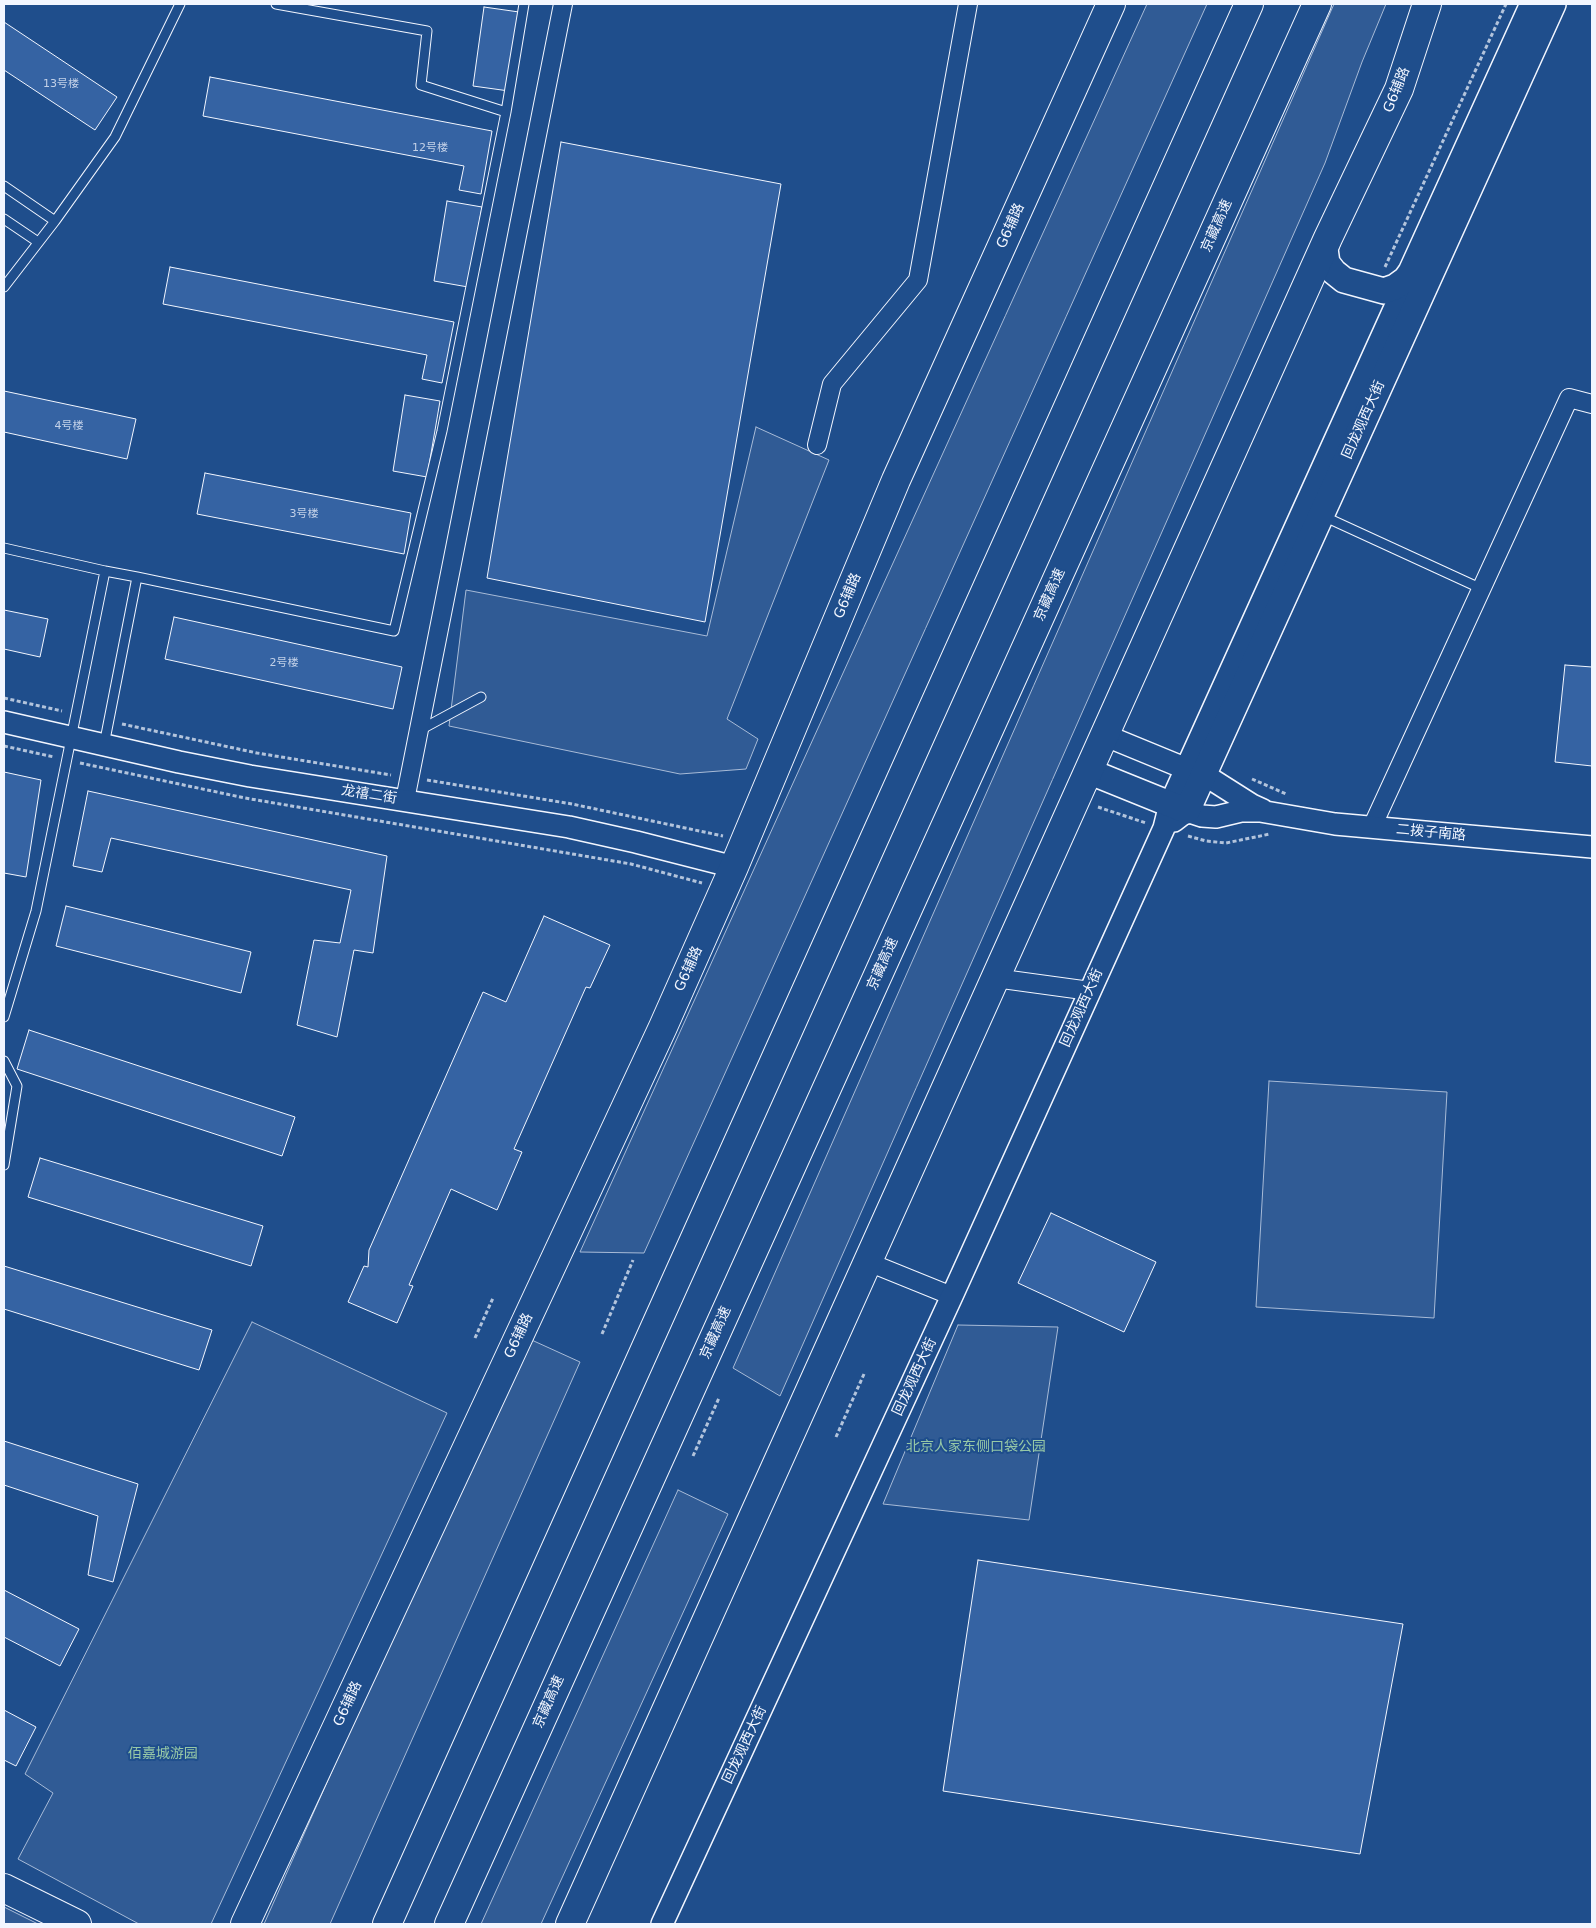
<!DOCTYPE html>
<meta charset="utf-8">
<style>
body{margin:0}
#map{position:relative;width:1596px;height:1928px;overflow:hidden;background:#1f4e8c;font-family:"DejaVu Sans",sans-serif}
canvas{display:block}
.frame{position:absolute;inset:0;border:5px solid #f2f6ff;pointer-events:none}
</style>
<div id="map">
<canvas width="1596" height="1928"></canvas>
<div class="frame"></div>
</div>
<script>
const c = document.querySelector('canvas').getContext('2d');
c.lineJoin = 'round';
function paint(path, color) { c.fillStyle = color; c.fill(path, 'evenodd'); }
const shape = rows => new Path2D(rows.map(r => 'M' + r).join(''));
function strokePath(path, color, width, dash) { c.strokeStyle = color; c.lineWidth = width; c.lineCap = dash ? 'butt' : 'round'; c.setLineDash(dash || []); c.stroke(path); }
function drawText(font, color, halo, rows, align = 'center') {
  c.font = font + ' "DejaVu Sans","Noto Sans SC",sans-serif'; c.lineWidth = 4; c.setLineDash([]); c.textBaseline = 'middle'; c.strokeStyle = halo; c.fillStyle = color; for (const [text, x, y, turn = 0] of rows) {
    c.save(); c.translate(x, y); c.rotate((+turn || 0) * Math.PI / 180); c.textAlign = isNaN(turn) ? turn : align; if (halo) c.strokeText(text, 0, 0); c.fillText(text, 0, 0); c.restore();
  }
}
const built = shape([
 [1147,4,1207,4,644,1253,580,1252,1147,4],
 [1334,4,1386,4,1362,62,1325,163,780,1396,733,1368,1334,4],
 [756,427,829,460,727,719,758,739,746,769,680,774,449,726,466,590,707,636,756,427],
 [1269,1081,1447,1092,1434,1318,1256,1307,1269,1081],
 [252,1322,447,1413,211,1924,139,1924,18,1859,53,1793,25,1774,252,1322],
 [958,1325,1058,1327,1029,1520,883,1504,958,1325],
 [525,1337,580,1362,330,1924,264,1924,525,1337],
 [678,1490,728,1514,541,1924,481,1924,678,1490],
 [4,1907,38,1924,4,1924,4,1907]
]);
paint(built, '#305b95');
strokePath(built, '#a8bbd7', 1);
const building = shape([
 [484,7,519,12,509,91,473,86,484,7],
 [4,22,117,97,95,130,4,70,4,22],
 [210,77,492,131,481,194,459,190,464,166,203,116,210,77],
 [561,142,781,184,705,622,487,578,561,142],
 [447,201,482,207,468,287,434,281,447,201],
 [170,267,454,322,442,383,422,379,427,355,163,304,170,267],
 [4,391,136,419,127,459,4,432,4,391],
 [405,395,440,401,427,477,393,471,405,395],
 [205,473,411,513,404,554,197,514,205,473],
 [4,610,48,619,40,657,4,649,4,610],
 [174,617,402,667,393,709,165,659,174,617],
 [1565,665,1592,667,1592,766,1555,762,1565,665],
 [4,772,41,780,26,877,4,873,4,772],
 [88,791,387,856,373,953,354,950,337,1037,297,1025,314,940,340,943,351,890,111,838,102,872,73,866,88,791],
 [66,906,251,952,241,993,56,946,66,906],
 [544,916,610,945,590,988,586,987,514,1149,522,1152,497,1210,451,1189,409,1285,413,1286,397,1323,348,1302,364,1266,368,1267,369,1250,483,992,506,1002,544,916],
 [29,1030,295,1117,282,1156,17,1069,29,1030],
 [40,1158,263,1226,251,1266,28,1197,40,1158],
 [1051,1213,1156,1262,1124,1332,1018,1283,1051,1213],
 [4,1266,212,1330,199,1370,4,1309,4,1266],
 [4,1441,138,1484,113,1582,88,1575,98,1516,4,1485,4,1441],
 [978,1560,1403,1624,1360,1854,943,1791,978,1560],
 [4,1590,79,1629,60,1666,4,1637,4,1590],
 [4,1710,36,1727,16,1766,4,1760,4,1710]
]);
paint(building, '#3563a3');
strokePath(building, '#f2f6ff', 1);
const service = shape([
 [506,112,524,4],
 [4,186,55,221],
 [4,219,38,242],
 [4,287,55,221,115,137,180,4],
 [1323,516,1482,589],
 [4,548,105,571,36,911,4,1017],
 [105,571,137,577],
 [420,730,481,697],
 [104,745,137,577,394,631,442,431,506,112,421,85,427,31,276,4],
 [4,1061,17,1086,4,1165]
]);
const minor = shape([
 [817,445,832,384,918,280,968,4],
 [405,800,563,4],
 [1372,827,1569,398,1592,404],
 [995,978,1090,991],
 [868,1262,952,1296]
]);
const tertiary = shape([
 [4,722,179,762,250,776,569,827,636,842,734,867],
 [1104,735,1211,779,1252,805,1263,810],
 [1174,821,1187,811,1202,816,1216,817,1241,811,1260,811,1335,824,1592,847],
 [662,1924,952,1296,1164,828,1170,804,1410,274]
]);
const secondary = shape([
 [1328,238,1325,249,1327,263,1334,272,1344,280,1384,291,1395,287,1406,279,1411,272,1533,4],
 [1088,771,1187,811,1553,4]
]);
const primary = shape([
 [4,1888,77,1924],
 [245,1924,663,1027,734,867,896,480,1111,4],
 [570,1924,1328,238,1399,89,1427,4]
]);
const motorway = shape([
 [387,1924,1249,4],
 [449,1924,1317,4]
]);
strokePath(service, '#f2f6ff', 11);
strokePath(minor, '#f2f6ff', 20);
strokePath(tertiary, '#f2f6ff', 24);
strokePath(secondary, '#f2f6ff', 28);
strokePath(primary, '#f2f6ff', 30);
strokePath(motorway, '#f2f6ff', 30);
strokePath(shape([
 [1385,267,1506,4],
 [4,698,62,711],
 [122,724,257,753,391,775],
 [4,746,54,757],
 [80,763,245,798,631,864,702,883],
 [1252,779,1286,794],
 [427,780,572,804,723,836],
 [1098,807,1146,823],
 [1188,836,1206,841,1226,843,1270,834],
 [602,1334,633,1260],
 [475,1338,493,1298],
 [836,1437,864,1374],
 [693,1456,719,1398]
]), '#b3c4dc', 3, [4, 2.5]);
strokePath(service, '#1f4e8c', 9);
strokePath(minor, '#1f4e8c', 18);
strokePath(tertiary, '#1f4e8c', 21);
strokePath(secondary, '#1f4e8c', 25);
strokePath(primary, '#1f4e8c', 28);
strokePath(motorway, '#1f4e8c', 28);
drawText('11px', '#c3d1e8', null, [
 ["13号楼",61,84],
 ["12号楼",430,148],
 ["4号楼",69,426],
 ["3号楼",304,514],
 ["2号楼",284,663]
]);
drawText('14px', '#f2f6ff', '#1f4e8c', [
 ["G6辅路",1397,90,-68],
 ["G6辅路",1011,226,-66],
 ["京藏高速",1217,226,-66],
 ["回龙观西大街",1364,420,-66],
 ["京藏高速",1050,595,-66],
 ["G6辅路",848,596,-67],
 ["龙禧二街",369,795,9],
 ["二拨子南路",1431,833,5],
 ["京藏高速",883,964,-66],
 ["G6辅路",689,969,-66],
 ["回龙观西大街",1082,1008,-66],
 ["京藏高速",716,1333,-66],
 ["G6辅路",519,1336,-65],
 ["回龙观西大街",915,1377,-65],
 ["京藏高速",549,1702,-66],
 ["G6辅路",348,1704,-65],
 ["回龙观西大街",745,1745,-65]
]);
drawText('14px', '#97c8a6', '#1f4e8c', [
 ["北京人家东侧口袋公园",976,1447],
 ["佰嘉城游园",163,1754]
]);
</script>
